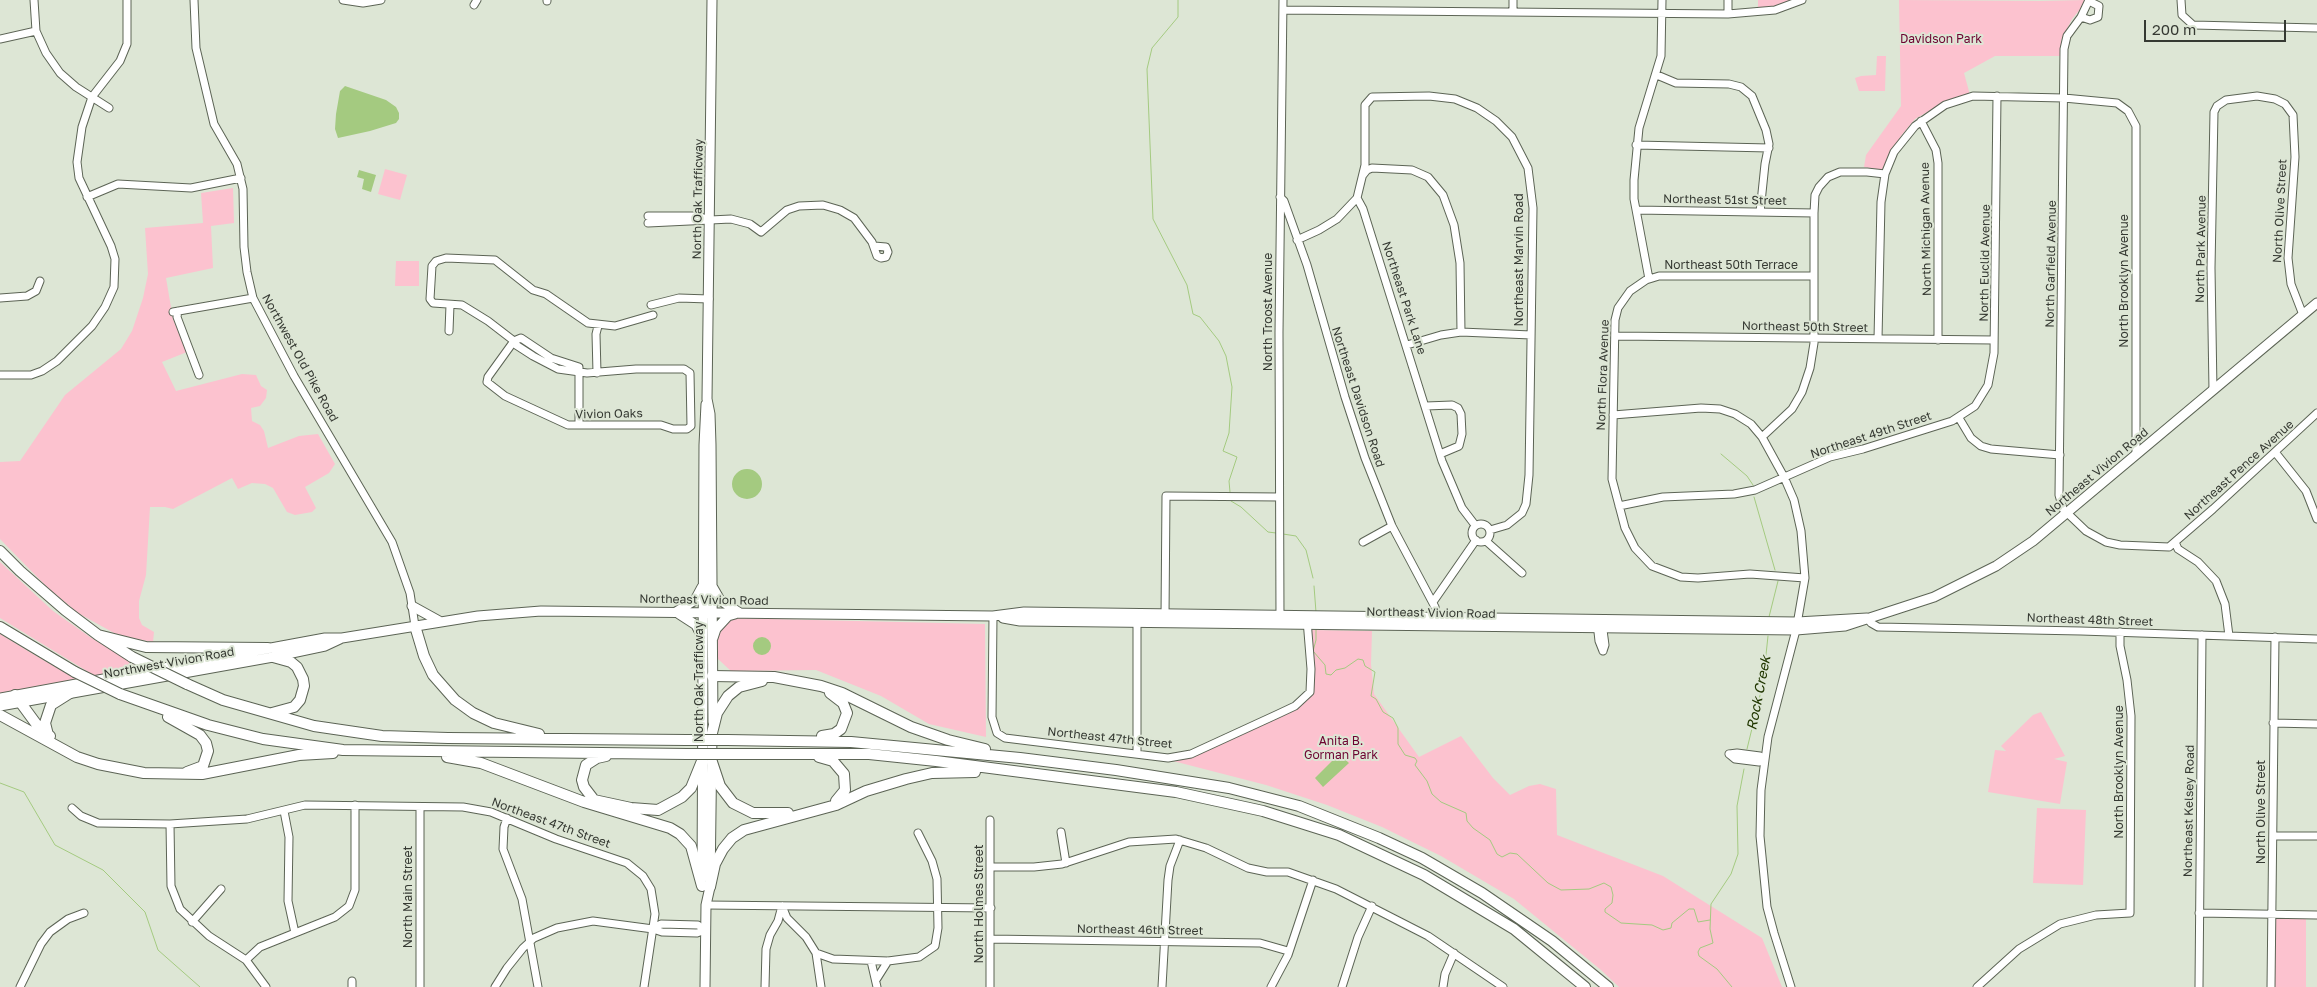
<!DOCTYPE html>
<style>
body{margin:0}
#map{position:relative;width:2317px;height:987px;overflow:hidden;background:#dde6d5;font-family:"Golos Text",sans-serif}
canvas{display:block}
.scale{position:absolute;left:2144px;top:20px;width:142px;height:22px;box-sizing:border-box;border:2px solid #353932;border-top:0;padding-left:6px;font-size:15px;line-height:18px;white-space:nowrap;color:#353932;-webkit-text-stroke:4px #dde6d5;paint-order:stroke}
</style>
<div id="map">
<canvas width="2317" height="987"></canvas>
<div class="scale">200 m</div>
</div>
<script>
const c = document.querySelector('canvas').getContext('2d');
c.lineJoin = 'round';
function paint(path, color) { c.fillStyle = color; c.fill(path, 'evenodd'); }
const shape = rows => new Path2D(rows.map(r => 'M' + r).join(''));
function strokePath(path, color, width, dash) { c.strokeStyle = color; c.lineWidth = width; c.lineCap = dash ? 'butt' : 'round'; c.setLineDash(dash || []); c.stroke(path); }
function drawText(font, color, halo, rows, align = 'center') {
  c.font = font + ' "Golos Text",sans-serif'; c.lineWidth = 4; c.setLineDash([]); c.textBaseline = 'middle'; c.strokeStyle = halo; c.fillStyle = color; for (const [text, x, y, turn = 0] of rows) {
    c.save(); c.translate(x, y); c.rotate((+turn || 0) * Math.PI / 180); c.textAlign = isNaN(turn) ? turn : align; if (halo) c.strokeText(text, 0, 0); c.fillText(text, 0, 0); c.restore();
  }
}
paint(shape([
 [1758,0,1804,0,1758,11],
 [1899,0,2040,1,2085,0,2082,7,2072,19,2061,41,2061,56,1995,56,1964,73,1970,95,1943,103,1915,119,1901,136,1882,170,1864,167,1866,155,1901,106],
 [1877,56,1886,56,1885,91,1859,91,1855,78,1861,76,1876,75],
 [385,169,407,175,400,200,378,194],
 [233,188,234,223,211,226,213,268,166,278,173,319,187,352,162,362,176,391,242,374,256,375,261,386,267,390,266,398,260,406,251,408,252,421,260,425,264,431,268,448,299,436,318,434,335,464,329,473,305,487,316,508,312,512,295,515,287,512,273,488,265,484,252,483,238,489,232,478,173,509,165,507,150,507,146,575,139,601,139,618,142,625,154,632,153,642,131,638,114,633,78,613,47,587,0,539,0,462,20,461,65,395,121,349,132,331,143,298,148,274,145,228,203,223,201,193],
 [396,261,419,261,419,286,395,286],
 [0,562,53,611,90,637,141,668,95,676,0,618],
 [727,618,985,624,986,737,929,724,881,696,816,670,731,671,718,659,717,631],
 [1312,630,1372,631,1371,664,1374,694,1419,757,1461,736,1493,778,1510,795,1529,786,1540,784,1556,789,1557,835,1663,876,1762,938,1782,987,1619,987,1601,970,1514,899,1441,856,1382,827,1327,805,1266,785,1173,761,1196,754,1278,718,1310,692],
 [0,634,33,654,76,679,0,693],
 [2041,712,2065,756,2054,759,2067,762,2060,804,1988,792,1995,750,2006,751,2001,746,2033,715],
 [2037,808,2086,810,2083,885,2033,883],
 [2274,918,2306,918,2306,987,2274,987]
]), '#fcc2cf');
paint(shape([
 [345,86,386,100,396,107,399,113,399,119,396,123,370,131,338,138,335,129,336,114,340,91],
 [359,170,376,175,371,192,362,189,364,179,357,177],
 '732 484a15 15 0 1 1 30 0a15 15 0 1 1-30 0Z',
 '753 646a9 9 0 1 1 18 0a9 9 0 1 1-18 0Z',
 [1339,754,1349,763,1323,787,1315,778]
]), '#a4ca80');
strokePath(shape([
 [1178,0,1178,17,1152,48,1147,69,1153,219,1187,285,1193,314,1200,317,1219,341,1226,356,1232,387,1229,433,1223,451,1237,457,1229,481,1230,492],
 [1721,454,1747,476,1753,485],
 [1754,497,1775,570],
 [1231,501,1241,507,1268,532,1276,533],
 [1283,534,1296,536,1306,550,1313,578],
 [1314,586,1316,612],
 [1769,617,1778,581],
 [1316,628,1316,640,1313,651,1325,665,1326,674,1331,675,1336,670,1345,668,1358,659,1363,660,1365,666,1375,672,1371,696,1376,699,1383,712,1393,718,1398,728,1398,744,1405,755,1415,758,1417,761,1415,765,1427,781,1432,794,1441,802,1466,813,1467,821,1473,828,1490,840,1497,854,1502,857,1510,853,1517,854,1548,883,1561,890,1589,889,1604,883,1611,887,1613,895,1612,903,1605,909,1605,912,1621,923,1652,925,1663,930,1671,928,1672,923,1689,909,1694,909,1698,922,1710,920],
 [1747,749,1763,683,1768,636],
 [0,783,24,792,55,845,103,870,145,912,158,950,200,987],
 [1732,987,1717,969,1699,956,1698,952,1700,948,1713,943,1710,929,1711,904,1731,874,1738,854,1737,806,1744,769]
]), '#a4ca80', 1);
const minor = shape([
 [34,0,36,31,46,53,60,73,76,87,109,108],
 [194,0,196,48,214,124,237,164,243,189,244,247,247,272,253,298,294,376,392,542,410,593,415,626],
 [343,0,363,3,381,0],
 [1513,0,1513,12],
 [2089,0,2081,17,2067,36,2064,49,2059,495,2063,509,2086,531,2106,542,2120,545,2169,547,2213,509,2317,413],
 [2181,0,2182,15,2193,25,2317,28],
 [547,1,547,0],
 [474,5,477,0],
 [1283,10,1728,14,1775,10,1802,0],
 [1728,14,1728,0],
 [2081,17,2090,20,2098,17,2099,6,2089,1],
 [0,39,36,31],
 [1657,75,1676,83,1729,84,1741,87,1752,96,1766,130,1769,144,1765,164,1760,212],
 [1921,121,1936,150,1938,163,1938,340],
 [1636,145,1769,148],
 [1363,175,1367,170,1372,168,1412,170,1428,177,1443,195,1454,225,1460,263,1461,332],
 [87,197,118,184,191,188,241,178],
 [1280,197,1284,201,1307,265,1345,397,1365,458,1392,526,1435,607,1438,622],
 [1357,198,1363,209,1442,461,1462,508,1475,525],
 [1637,210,1814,213],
 [648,216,698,216,709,220],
 [648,223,731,219,750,224,761,232,787,210,799,206,823,205,840,210,854,218,872,242,877,256,881,258,886,257,888,252,886,247,874,246],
 [1297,240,1319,230,1337,219,1357,198,1365,165,1365,105,1372,97,1429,96,1455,99,1477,108,1496,121,1512,137,1528,168,1533,208,1529,475,1526,504,1522,513,1507,525,1490,530],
 [1649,279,1634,199,1634,180,1639,128,1661,56,1662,0],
 [0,298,27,296,36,291,40,281],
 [651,305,679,298,709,299],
 [178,311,177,317,199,375],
 [173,312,253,298],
 [449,331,450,305],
 [1615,336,1994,340],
 [1878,339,1881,202,1885,174,1894,152,1915,126,1945,105,1973,96,2064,98,2117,103,2128,111,2136,126,2136,455],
 [514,341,488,377,487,382,505,396,568,425,661,425,673,429,687,429,691,426,690,373,684,369,636,369,587,373,558,369,533,356,516,345,514,341,488,321,462,305,433,303,430,299,432,266,436,261,446,258,495,260,533,290,546,294,588,323,615,326,653,315],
 [514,341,521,338,551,358,579,367,579,424],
 [1407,345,1441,335,1461,332,1531,335],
 [597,373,596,334,598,326],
 [0,375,31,375,42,371,57,361,92,326,105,307,114,287,115,259,111,246,79,178,77,162,82,127,92,97,120,61,127,44,127,0],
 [2213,390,2211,268,2214,112,2217,106,2226,100,2257,96,2275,99,2285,104,2293,115,2295,157,2288,258,2291,284,2303,315],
 [1426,406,1452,405,1458,408,1461,414,1462,434,1459,446,1440,454],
 [1613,415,1701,408,1720,409,1735,414,1751,424,1762,437,1784,477,1794,500,1801,531,1805,578,1796,630,1768,737,1761,790,1760,836,1767,907,1774,933,1791,987],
 [1959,418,1971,438,1981,446,1991,449,2060,455],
 [1762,437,1792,409,1802,392,1810,368,1814,343,1814,213,1815,195,1819,187,1828,177,1840,172,1867,172,1885,174],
 [2275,452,2306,491,2317,519],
 [1619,506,1663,497,1734,494,1755,490,1830,457,1863,449,1952,421,1975,406,1988,385,1994,353,1997,96],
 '1472 533a9 9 0 1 1 18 0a9 9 0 1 1-18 0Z',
 [1486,541,1522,573],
 [1363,542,1392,526],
 [2175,542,2178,549,2198,562,2216,581,2225,604,2229,636],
 [1805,578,1750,574,1698,578,1681,577,1652,566,1635,548,1625,528,1612,479,1615,320,1618,308,1630,291,1646,280,1659,276,1813,276],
 [1433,602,1476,540],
 [993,616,992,717,997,733,1005,738,1168,758,1191,754,1278,714,1295,706,1310,692,1311,669,1307,620],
 [1165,617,1166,496,1279,497],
 [1867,618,1871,623,1878,627,2081,631,2317,639],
 [1280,620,1279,333,1283,0],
 [1600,624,1598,632,1599,641,1603,651],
 [1600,627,1603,630,1605,645,1603,651],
 [2273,723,2317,724],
 [1137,754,1137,622],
 [1729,754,1735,759,1759,762,1764,760],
 [1729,754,1737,753,1760,756,1764,760],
 [72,808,81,816,98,823,170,824,247,819,305,805,463,807,491,812,556,839,627,863,643,876,651,889,655,914,644,987],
 [284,811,289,837,288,901,295,933],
 [507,818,504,827,503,849,522,899,538,987],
 [170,824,171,886,180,909,209,936,246,960,266,987],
 [1061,832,1066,863],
 [2273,836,2317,836],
 [990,867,1034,867,1062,864,1129,842,1176,839,1206,848,1248,868,1267,872,1288,872,1336,889,1428,936,1503,987],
 [706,905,991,908],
 [782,906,787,918,806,937,816,953,821,987],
 [2199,913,2317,915],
 [192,922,221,889],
 [653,929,661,924,698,925,705,930],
 [990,939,1260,943,1288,951],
 [816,953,833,959,888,961,919,957,935,946,938,928,937,879,932,861,918,833],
 [246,960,260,947,335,917,349,906,355,890,355,805],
 [871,961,877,987],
 [876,980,888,961],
 [352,981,352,987],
 [20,987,41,944,50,932,68,919,84,913],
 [420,987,420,807],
 [495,987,507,968,523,948,534,938,557,928,593,921,653,929,662,932,697,933,705,930],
 [765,987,766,949,770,935,778,921,782,906],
 [990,987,990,820],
 [1162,987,1168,880,1170,866,1180,840],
 [1271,987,1288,955,1313,880],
 [1342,987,1358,937,1372,906],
 [1443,987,1445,974,1454,953],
 [1977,987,2019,949,2060,924,2096,915,2130,913,2131,716,2127,680,2120,646,2120,632],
 [2199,987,2202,635],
 [2271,987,2275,637]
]);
const major = shape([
 [712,0,707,399,710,414,711,445,713,722],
 [712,586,720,600,740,613],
 [412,606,441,622],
 [676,612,695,600,702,587],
 [679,614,696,625,701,635],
 [1003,618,1020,621,1796,630,1845,626,1934,597,1996,566,2033,541,2317,303],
 [713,638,716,629,728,616,735,614],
 [0,698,325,638,342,638,478,616,541,611,993,616,1024,612,1797,622,1867,618],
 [0,706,273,657,325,646,340,639],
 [702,878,704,445,706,404],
 [705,987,706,905,710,887,712,735]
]);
const highway = shape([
 [0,551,20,571,65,610,98,635,132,657],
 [415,626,424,656,433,675,455,700,473,713,494,723,539,734],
 [0,627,75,672],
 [98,635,146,647,268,648],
 [712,676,774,677,821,686,842,693,911,727,948,740,985,749],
 [187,684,223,700,314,726,382,736,448,738,687,740],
 [120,694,208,725,263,739,343,750,687,754],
 [15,695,37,725,50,736],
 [272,713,294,707,300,700,304,686,303,679,297,667,291,662,273,657],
 [0,715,77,757,98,764,144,773,202,774,299,755,333,753],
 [168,717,200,735,206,743,208,751,203,766,187,772],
 [712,733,717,713,728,696,739,687,762,681],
 [48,735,45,723,51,705,70,693],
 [822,736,834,734,841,729,847,713,843,703,830,693],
 [727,740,851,742,1020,758,1116,770,1229,788,1299,806,1379,838,1422,858,1482,893,1552,941,1608,987],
 [727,754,869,754,936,761,1176,792,1263,811,1339,835,1424,875,1514,929,1585,987],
 [606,756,597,758,586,765,582,780,584,787,594,800,631,808,658,810,682,797,691,788,702,761],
 [447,757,481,763,584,802,670,828,680,834,691,846,702,886],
 [819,757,833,761,844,774,845,790,836,801],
 [712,762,720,786,733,803,753,813,788,813],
 [710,887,715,864,723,849,732,838,744,830,836,805,866,791,906,779,932,773,975,772]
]);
strokePath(minor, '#5c6455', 9);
strokePath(major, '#5c6455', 11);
strokePath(highway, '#5c6455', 12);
strokePath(minor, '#fff', 7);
strokePath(major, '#fff', 9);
strokePath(highway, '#fff', 10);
const highwayBridge = shape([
 [132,657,187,684],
 [75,672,120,694],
 [687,740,727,740],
 [687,754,727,754]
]);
strokePath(highwayBridge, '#5c6455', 12, []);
strokePath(highwayBridge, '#fff', 10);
drawText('12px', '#6d0331', '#dde6d5', [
 ["Davidson Park",1941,39],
 ["Anita B.",1341,741],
 ["Gorman Park",1341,755]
]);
drawText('12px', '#353932', '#dde6d5', [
 ["North Oak Trafficway",698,199,-89],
 ["Northeast 51st Street",1725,200,1],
 ["North Olive Street",2280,211,-87],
 ["North Michigan Avenue",1926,229,-91],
 ["North Park Avenue",2201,249,-89],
 ["Northeast Marvin Road",1519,260,-90],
 ["North Euclid Avenue",1985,263,-89],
 ["North Garfield Avenue",2051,264,-89],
 ["Northeast 50th Terrace",1731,265],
 ["North Brooklyn Avenue",2124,281,-90],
 ["Northeast Park Lane",1404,298,72],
 ["North Troost Avenue",1268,312,-90],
 ["Northeast 50th Street",1805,327,1],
 ["Northwest Old Pike Road",300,358,61],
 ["North Flora Avenue",1603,375,-88],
 ["Northeast Davidson Road",1358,397,72],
 ["Vivion Oaks",609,414,-1],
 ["Northeast 49th Street",1871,435,-18],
 ["Northeast Pence Avenue",2239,470,-42],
 ["Northeast Vivion Road",2097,472,-40],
 ["Northeast Vivion Road",704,600,1],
 ["Northeast Vivion Road",1431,613,1],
 ["Northeast 48th Street",2090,620,2],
 ["Northwest Vivion Road",169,663,-10],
 ["North Oak Trafficway",699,682,-90],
 ["Northeast 47th Street",1110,738,6],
 ["North Brooklyn Avenue",2119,772,-90],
 ["Northeast Kelsey Road",2189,811,-89],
 ["North Olive Street",2261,812,-90],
 ["Northeast 47th Street",551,823,20],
 ["North Main Street",408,897,-90],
 ["North Holmes Street",979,904,-90],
 ["Northeast 46th Street",1140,930,1]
]);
drawText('italic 14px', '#213701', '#dde6d5', [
 ["Rock Creek",1759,693,-79]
]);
</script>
